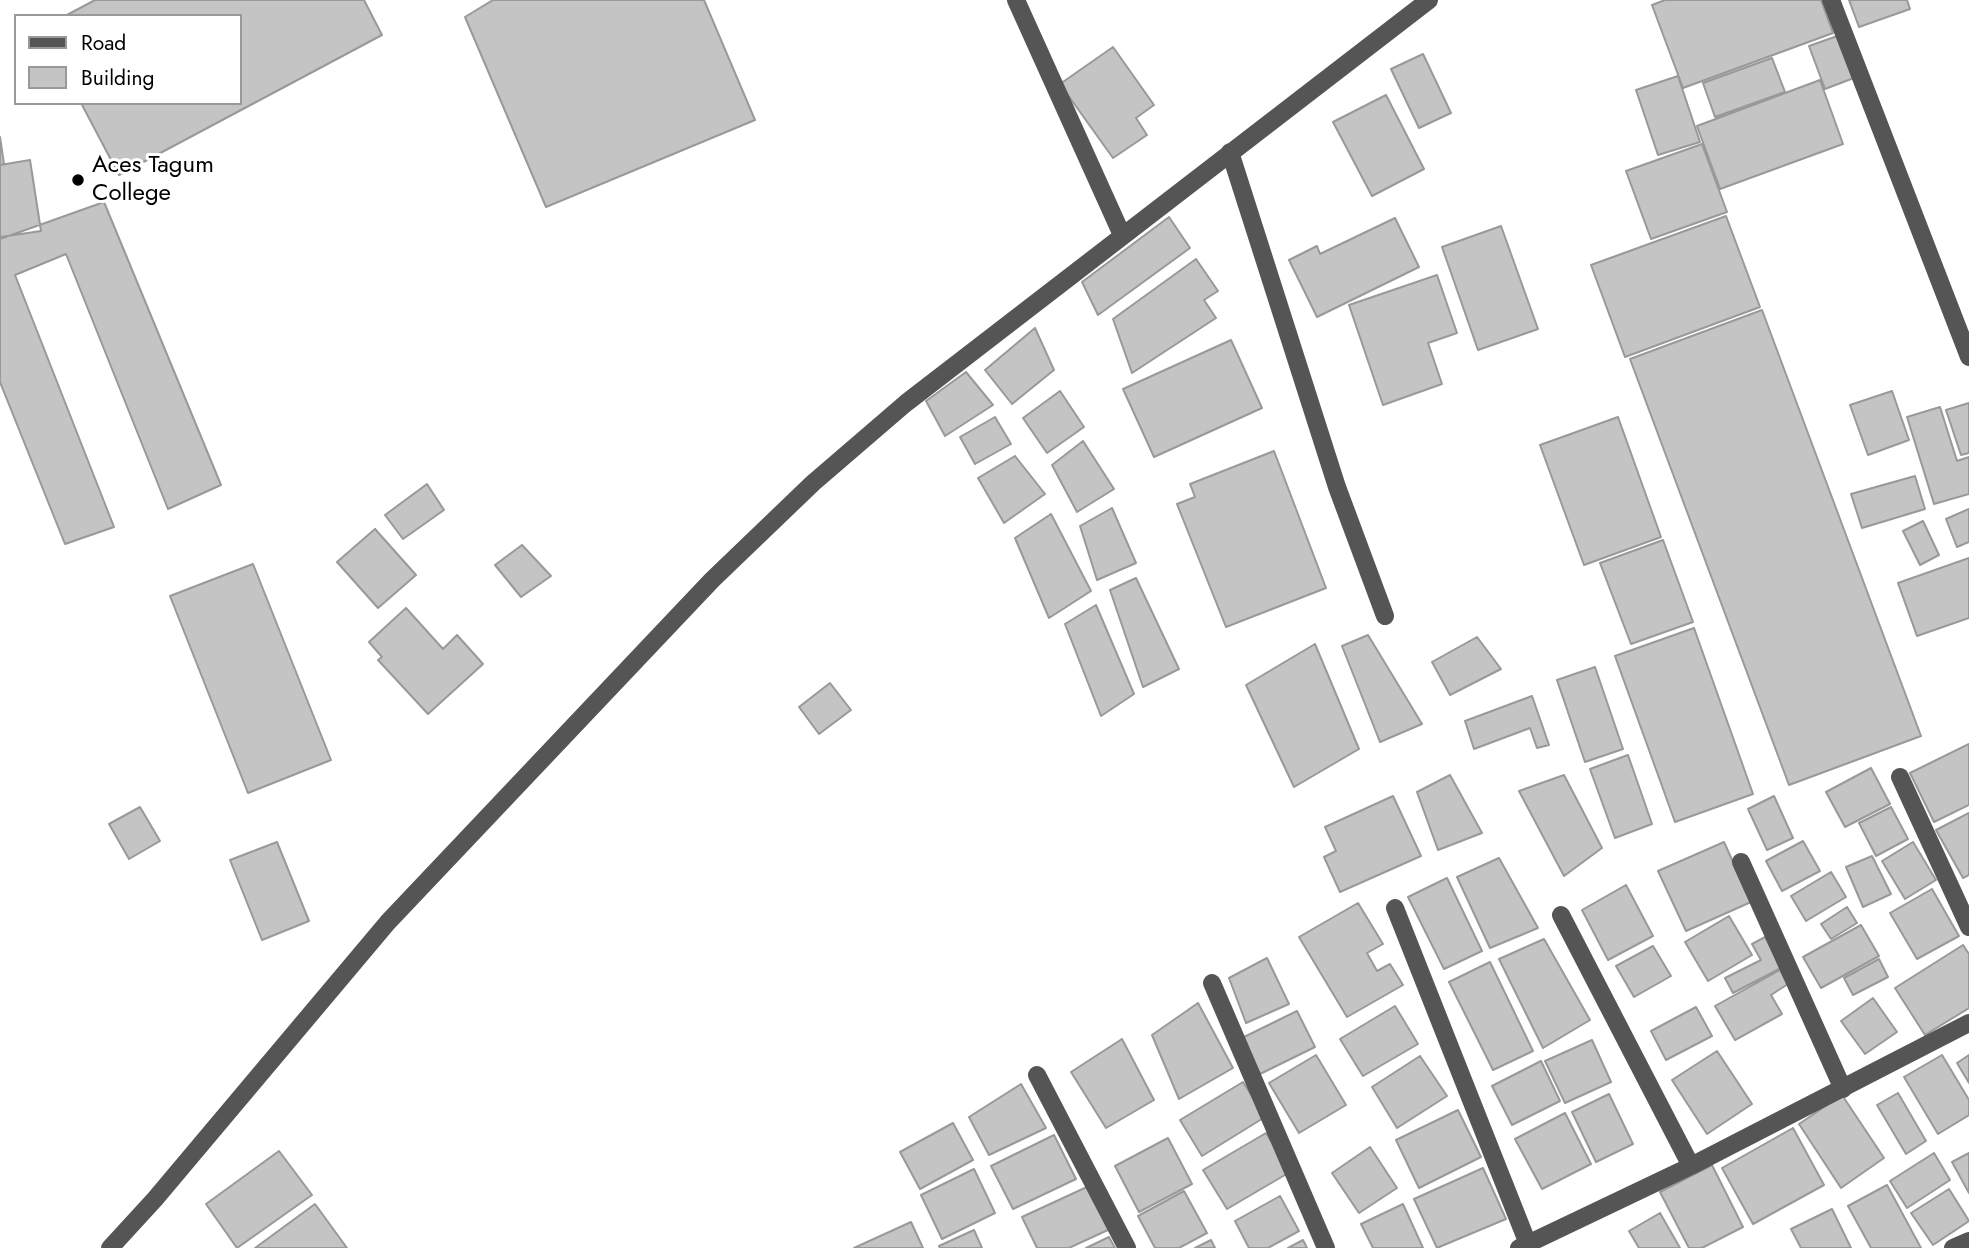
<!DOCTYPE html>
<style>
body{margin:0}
#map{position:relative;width:1969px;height:1248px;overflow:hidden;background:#fff;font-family:Jost,sans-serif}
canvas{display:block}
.legend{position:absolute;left:14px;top:14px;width:228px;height:91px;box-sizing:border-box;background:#fff;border:2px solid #999;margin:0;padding:9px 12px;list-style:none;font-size:21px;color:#000}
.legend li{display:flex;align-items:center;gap:14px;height:35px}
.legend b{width:35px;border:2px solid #999}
</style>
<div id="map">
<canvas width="1969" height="1248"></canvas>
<ul class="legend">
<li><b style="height:9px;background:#555"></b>Road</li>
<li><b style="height:19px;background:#c4c4c4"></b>Building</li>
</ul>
</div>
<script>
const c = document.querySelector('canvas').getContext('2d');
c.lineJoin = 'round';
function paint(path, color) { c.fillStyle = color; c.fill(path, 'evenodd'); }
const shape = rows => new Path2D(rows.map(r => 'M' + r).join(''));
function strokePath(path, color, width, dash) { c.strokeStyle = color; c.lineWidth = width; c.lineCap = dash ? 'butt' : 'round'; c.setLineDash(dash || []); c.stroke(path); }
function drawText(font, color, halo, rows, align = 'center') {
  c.font = font + ' Jost,sans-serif'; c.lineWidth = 6; c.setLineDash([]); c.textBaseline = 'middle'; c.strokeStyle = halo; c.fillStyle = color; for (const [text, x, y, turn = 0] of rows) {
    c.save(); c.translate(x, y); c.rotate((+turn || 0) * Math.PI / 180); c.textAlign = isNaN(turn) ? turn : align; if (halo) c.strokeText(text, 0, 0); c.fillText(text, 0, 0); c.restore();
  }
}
const building = shape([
 [95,0,364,0,382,35,119,175,81,103,240,103,240,16,65,16,95,0],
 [493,0,704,0,755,120,546,207,465,17,493,0],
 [1665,0,1821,0,1833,33,1683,88,1652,5,1665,0],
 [1849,0,1907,0,1910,9,1859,27,1849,0],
 [1843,34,1859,76,1825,89,1809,46,1843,34],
 [1113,47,1154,105,1136,118,1147,135,1113,158,1060,84,1113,47],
 [1423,54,1451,113,1419,128,1391,69,1423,54],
 [1772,58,1785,92,1715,117,1703,83,1772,58],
 [1678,76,1700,142,1658,155,1636,90,1678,76],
 [1820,80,1843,144,1720,189,1697,126,1820,80],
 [1386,95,1424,169,1372,196,1333,122,1386,95],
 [0,137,4,164,0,165,0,137],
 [1702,144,1727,212,1651,239,1626,171,1702,144],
 [30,160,41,231,0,237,0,165,30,160],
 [104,202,221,485,168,509,66,254,15,275,114,527,65,544,0,382,0,239,104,202],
 [1726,216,1760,307,1625,357,1591,265,1726,216],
 [1169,217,1190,248,1098,315,1082,282,1169,217],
 [1395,218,1419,267,1317,317,1289,260,1317,246,1320,254,1395,218],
 [1501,226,1538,329,1478,350,1442,247,1501,226],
 [1196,259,1218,291,1204,300,1216,318,1132,373,1113,319,1196,259],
 [1437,275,1457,333,1428,343,1442,384,1383,405,1349,305,1437,275],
 [1762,310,1921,736,1789,785,1630,359,1762,310],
 [1035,328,1054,370,1012,404,985,370,1035,328],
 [1231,340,1262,408,1154,457,1123,389,1231,340],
 [966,372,993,405,945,436,926,401,966,372],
 [1060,391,1084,427,1047,453,1023,418,1060,391],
 [1892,391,1909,440,1868,455,1850,405,1892,391],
 [1969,403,1969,453,1961,455,1946,410,1969,403],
 [1940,407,1957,461,1969,457,1969,494,1934,504,1907,417,1940,407],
 [995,417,1011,444,975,464,960,437,995,417],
 [1618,417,1661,537,1584,565,1540,445,1618,417],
 [1083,441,1114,489,1077,512,1052,465,1083,441],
 [1274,451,1326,588,1226,627,1177,504,1195,497,1190,484,1274,451],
 [1015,456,1045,494,1004,523,978,478,1015,456],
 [1915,476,1925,509,1862,528,1851,494,1915,476],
 [427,484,444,510,403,539,385,515,427,484],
 [1112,508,1136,563,1097,580,1080,526,1112,508],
 [1969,509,1969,542,1957,547,1946,519,1969,509],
 [1051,514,1091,591,1049,618,1015,538,1051,514],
 [1923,521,1939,555,1920,565,1903,531,1923,521],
 [375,529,416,575,378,608,337,562,375,529],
 [1663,540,1693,622,1631,644,1600,563,1663,540],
 [522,545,551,576,521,597,495,565,522,545],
 [1969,558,1969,618,1917,636,1898,583,1969,558],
 [253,564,331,760,248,793,170,596,253,564],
 [1136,578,1179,669,1143,687,1110,590,1136,578],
 [1096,605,1134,694,1101,716,1065,624,1096,605],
 [406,608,443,649,457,635,483,664,428,714,378,660,382,657,369,642,406,608],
 [1694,628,1753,794,1675,822,1615,656,1694,628],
 [1368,635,1422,724,1380,742,1342,646,1368,635],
 [1477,637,1501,669,1450,695,1432,662,1477,637],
 [1315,644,1359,749,1294,787,1246,685,1315,644],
 [1595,667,1623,749,1585,762,1557,680,1595,667],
 [830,683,851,710,819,734,799,707,830,683],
 [1532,696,1549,745,1537,748,1530,728,1474,749,1465,721,1532,696],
 [1969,744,1969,805,1934,822,1910,773,1969,744],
 [1628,755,1652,824,1615,838,1590,769,1628,755],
 [1871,768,1890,804,1845,827,1826,792,1871,768],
 [1450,775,1482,833,1438,850,1417,792,1450,775],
 [1564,775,1602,848,1564,876,1519,791,1564,775],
 [1393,796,1421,856,1340,892,1324,857,1336,851,1325,827,1393,796],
 [1774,796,1793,838,1767,850,1748,809,1774,796],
 [140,807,160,841,129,859,109,824,140,807],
 [1891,807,1908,839,1876,856,1859,823,1891,807],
 [1969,813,1969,875,1963,878,1936,830,1969,813],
 [1803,841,1820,871,1782,891,1766,861,1803,841],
 [277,842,309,921,262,940,230,860,277,842],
 [1724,842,1751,902,1686,931,1658,871,1724,842],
 [1913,842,1936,880,1905,899,1882,861,1913,842],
 [1872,856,1891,894,1863,907,1846,867,1872,856],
 [1499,858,1538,928,1490,948,1457,877,1499,858],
 [1831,872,1846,897,1806,921,1791,896,1831,872],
 [1447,878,1482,951,1444,969,1408,897,1447,878],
 [1626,885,1653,936,1608,960,1582,910,1626,885],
 [1932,889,1959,936,1917,959,1890,913,1932,889],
 [1358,903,1383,944,1367,953,1377,971,1390,964,1403,985,1347,1017,1299,937,1358,903],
 [1847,907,1857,923,1831,939,1821,924,1847,907],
 [1729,916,1752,955,1708,981,1685,942,1729,916],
 [1861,925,1879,956,1821,988,1803,957,1861,925],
 [1765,937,1781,968,1733,993,1725,978,1761,960,1752,944,1765,937],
 [1544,939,1590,1020,1543,1048,1499,959,1544,939],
 [1963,945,1969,954,1969,1008,1925,1035,1895,988,1963,945],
 [1653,946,1671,976,1634,997,1616,966,1653,946],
 [1267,958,1289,1004,1246,1023,1229,978,1267,958],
 [1879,959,1888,977,1853,995,1844,978,1879,959],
 [1490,962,1533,1051,1493,1070,1449,982,1490,962],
 [1780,970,1788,984,1771,995,1782,1014,1735,1040,1715,1006,1780,970],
 [1873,998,1897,1032,1865,1054,1841,1021,1873,998],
 [1198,1003,1233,1068,1179,1099,1152,1035,1198,1003],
 [1395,1006,1418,1044,1363,1076,1340,1039,1395,1006],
 [1696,1007,1712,1036,1666,1060,1651,1031,1696,1007],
 [1297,1011,1315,1047,1260,1074,1242,1038,1297,1011],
 [1122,1039,1154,1100,1106,1128,1071,1072,1122,1039],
 [1592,1040,1611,1082,1565,1103,1545,1061,1592,1040],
 [1717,1051,1752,1104,1707,1134,1672,1080,1717,1051],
 [1316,1055,1346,1105,1299,1133,1269,1083,1316,1055],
 [1942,1055,1969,1100,1969,1115,1938,1134,1904,1077,1942,1055],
 [1969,1055,1969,1083,1957,1063,1969,1055],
 [1420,1056,1447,1096,1397,1128,1372,1087,1420,1056],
 [1541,1061,1560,1101,1512,1125,1492,1086,1541,1061],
 [1243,1082,1265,1117,1202,1156,1180,1120,1243,1082],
 [1021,1084,1046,1128,989,1155,969,1117,1021,1084],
 [1898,1093,1926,1141,1906,1154,1877,1105,1898,1093],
 [1609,1094,1633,1144,1596,1162,1572,1112,1609,1094],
 [1842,1095,1884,1158,1841,1188,1799,1124,1842,1095],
 [1458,1110,1481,1157,1419,1188,1396,1140,1458,1110],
 [1565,1113,1591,1164,1542,1189,1515,1139,1565,1113],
 [953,1123,973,1160,920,1189,900,1152,953,1123],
 [1793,1128,1824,1185,1753,1224,1722,1168,1793,1128],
 [1266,1133,1290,1172,1227,1209,1203,1170,1266,1133],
 [1054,1135,1076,1179,1013,1209,991,1166,1054,1135],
 [1168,1138,1192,1184,1139,1212,1115,1166,1168,1138],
 [1370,1147,1397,1188,1359,1213,1332,1173,1370,1147],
 [279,1151,312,1195,237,1248,206,1204,279,1151],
 [1934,1153,1950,1180,1907,1208,1890,1181,1934,1153],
 [1969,1153,1969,1193,1952,1162,1969,1153],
 [1712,1165,1743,1227,1702,1248,1689,1248,1660,1192,1712,1165],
 [1483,1168,1506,1219,1437,1248,1414,1199,1483,1168],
 [974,1169,995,1213,942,1239,921,1195,974,1169],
 [1887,1185,1921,1248,1871,1248,1848,1206,1887,1185],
 [1089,1186,1110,1229,1069,1248,1037,1248,1022,1217,1089,1186],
 [1949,1189,1969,1221,1933,1245,1911,1213,1949,1189],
 [1184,1191,1207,1233,1179,1248,1155,1248,1138,1216,1184,1191],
 [1280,1196,1299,1231,1268,1248,1249,1248,1235,1221,1280,1196],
 [315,1204,347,1248,255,1248,315,1204],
 [1403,1204,1423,1248,1373,1248,1361,1224,1403,1204],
 [1832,1209,1851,1248,1801,1248,1791,1229,1832,1209],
 [1660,1213,1680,1248,1639,1248,1629,1231,1660,1213],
 [911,1222,923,1248,854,1248,911,1222],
 [974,1230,982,1248,940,1248,939,1246,974,1230],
 [1109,1237,1115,1248,1086,1248,1109,1237],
 [1211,1240,1215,1248,1195,1248,1211,1240],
 [1303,1240,1307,1248,1288,1248,1303,1240]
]);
paint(building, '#c4c4c4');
strokePath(building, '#999', 2);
strokePath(shape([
 [1016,0,1122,235],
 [1831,0,1969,357],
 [1230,152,1337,487,1385,616],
 [1900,777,1969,927],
 [1741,862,1843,1089],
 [1395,908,1528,1244],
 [1561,915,1691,1166],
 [1212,983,1326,1248],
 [1037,1075,1127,1248],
 [110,1248,155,1199,388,922,712,580,813,483,906,403,1429,0],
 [1519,1248,1691,1166,1969,1023],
 [1953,1248,1969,1241]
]), '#555', 18);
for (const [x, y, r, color] of [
 [78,180,7,"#000"]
]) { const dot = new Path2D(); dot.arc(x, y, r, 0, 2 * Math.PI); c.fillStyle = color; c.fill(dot); strokePath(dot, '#fff', 2.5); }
drawText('24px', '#000', '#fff', [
 ["Aces Tagum",92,166],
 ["College",92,194]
], 'left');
</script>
